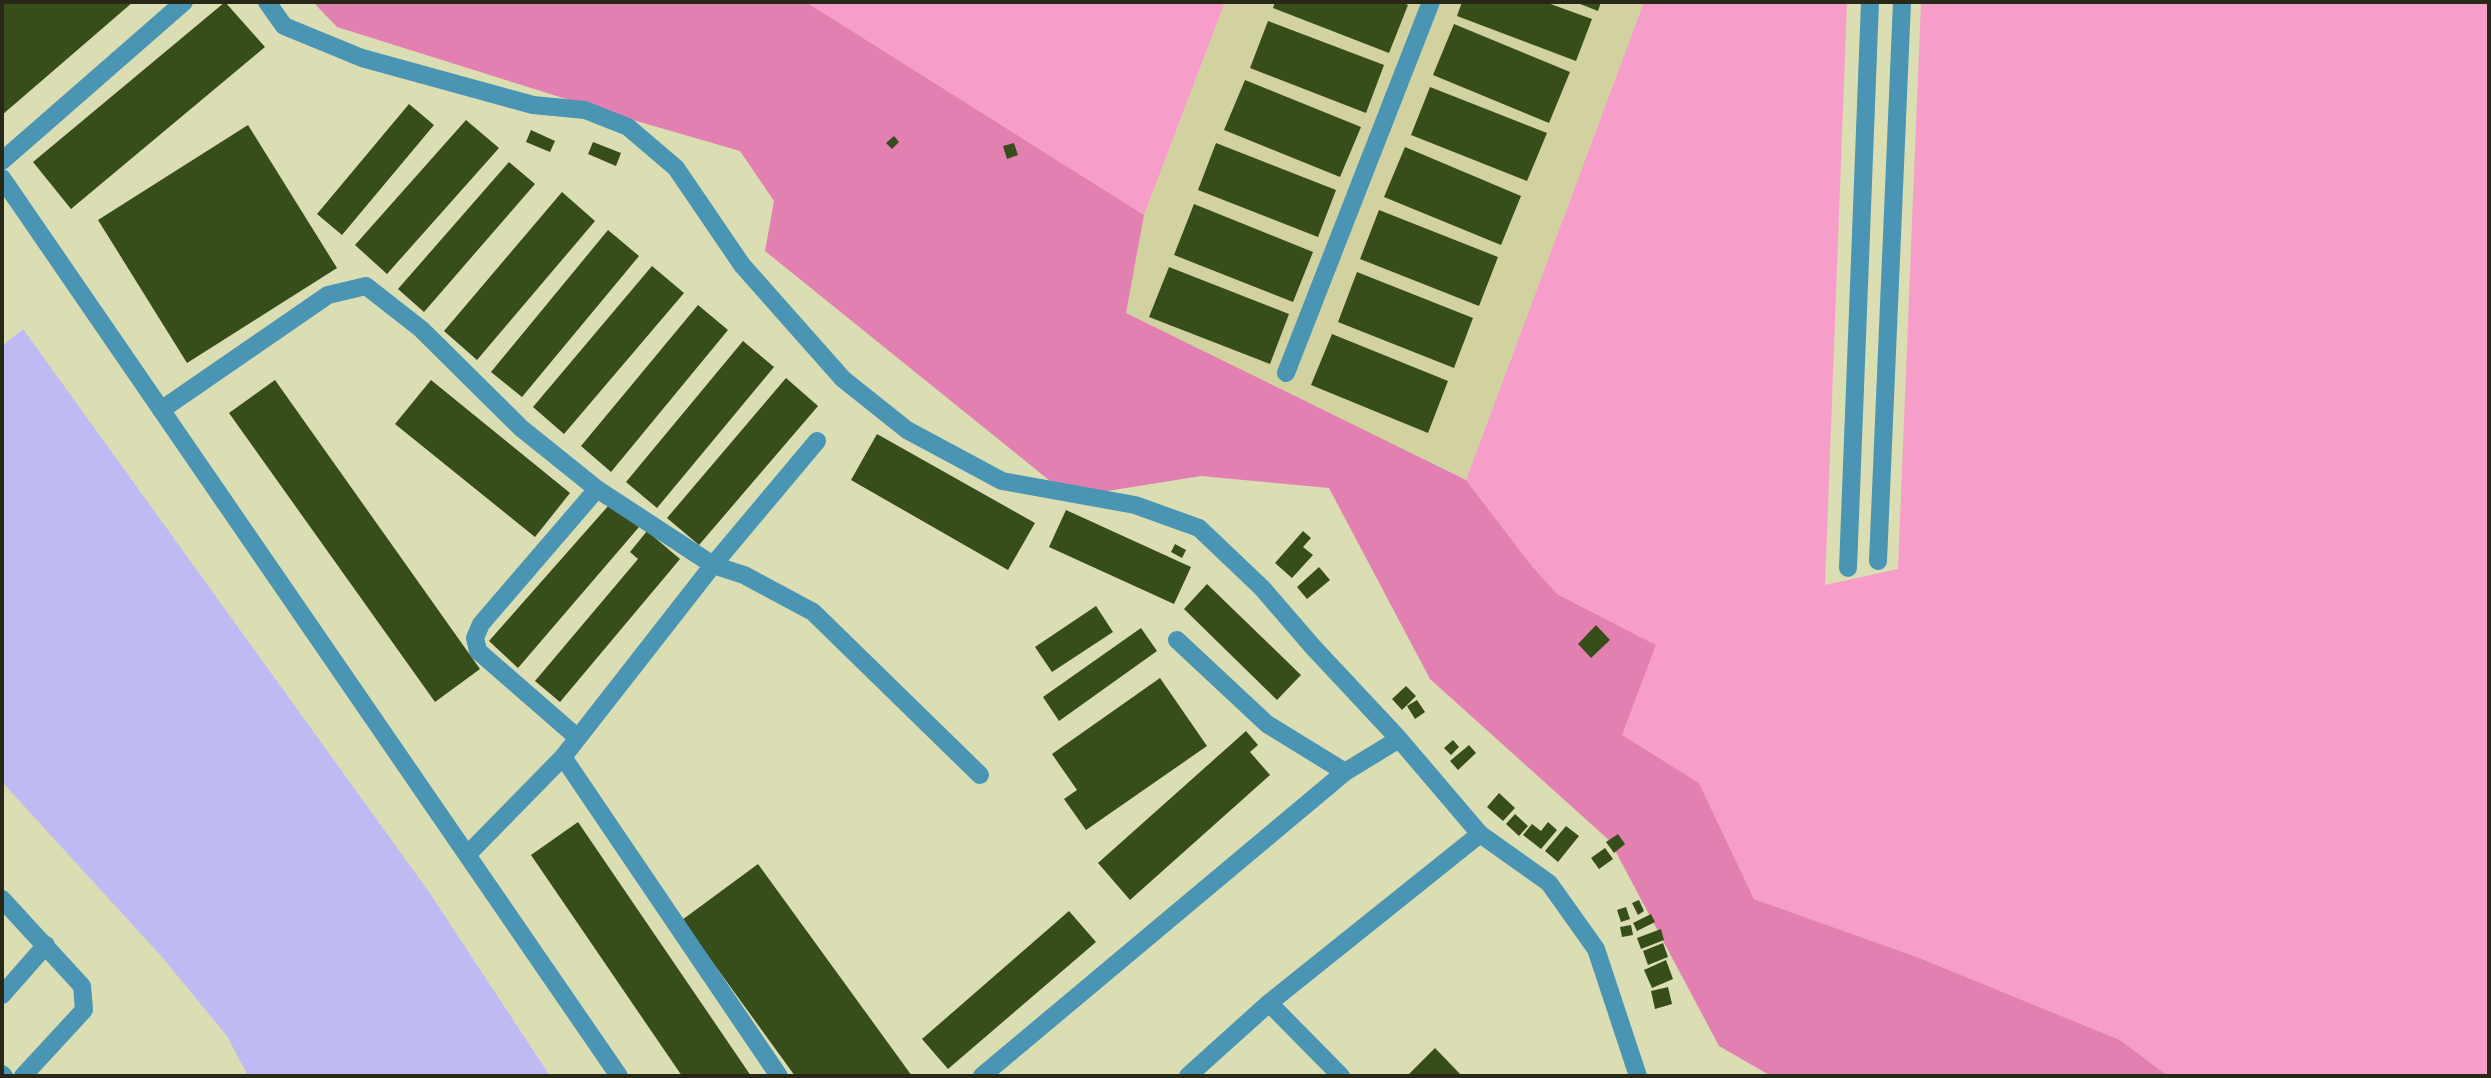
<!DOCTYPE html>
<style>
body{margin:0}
#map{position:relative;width:2491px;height:1078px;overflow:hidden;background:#dbddb2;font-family:"Fira Sans",sans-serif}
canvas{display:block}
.frame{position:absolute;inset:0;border:4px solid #282818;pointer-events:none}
</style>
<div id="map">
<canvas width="2491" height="1078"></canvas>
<div class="frame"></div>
</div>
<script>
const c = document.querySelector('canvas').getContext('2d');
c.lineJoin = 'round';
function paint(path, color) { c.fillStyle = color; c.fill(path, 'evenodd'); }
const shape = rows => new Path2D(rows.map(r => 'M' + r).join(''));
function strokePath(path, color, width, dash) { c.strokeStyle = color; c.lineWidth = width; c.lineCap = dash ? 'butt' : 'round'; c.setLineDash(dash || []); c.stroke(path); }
paint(shape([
 [1225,2,1644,2,1466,480,1100,331]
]), '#d1d2a0');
paint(shape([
 [806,2,1225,2,1144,215],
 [1644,2,1847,2,1825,585,1898,569,1921,2,2489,2,2489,1076,2168,1076,2120,1040,1917,957,1754,899,1699,783,1621,735,1656,645,1557,594,1531,565,1466,480]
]), '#f69dc9');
paint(shape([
 [313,2,806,2,1144,215,1126,313,1466,480,1531,565,1557,594,1656,645,1622,735,1699,783,1754,899,1917,957,2120,1040,2168,1076,1771,1076,1719,1046,1610,841,1430,679,1329,488,1201,476,1070,497,765,251,774,201,740,151,633,120,337,27]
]), '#e380b2');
paint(shape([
 [23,329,429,892,550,1076,248,1076,227,1036,162,957,2,782,2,346]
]), '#c0baf4');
paint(shape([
 [2,2,133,2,2,115],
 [225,2,265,47,71,209,33,162],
 [1275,2,1400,2,1408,5,1389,53,1273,8],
 [1462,2,1545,2,1592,19,1576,61,1457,16],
 [1575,2,1601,2,1598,11],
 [1268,21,1384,65,1366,113,1250,68],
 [1454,24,1570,72,1549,123,1433,75],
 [1245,80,1361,127,1340,177,1224,130],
 [1430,87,1547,133,1527,181,1411,135],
 [409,104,434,125,342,235,317,214],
 [466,120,499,148,387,274,355,245],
 [248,125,337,268,187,363,98,220],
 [531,130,555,141,550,152,526,142],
 [894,136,899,142,892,149,886,143],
 [593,142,621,153,616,166,588,154],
 [1014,143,1018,155,1007,159,1003,146],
 [1216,143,1336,190,1318,237,1198,190],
 [1405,147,1521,196,1501,245,1384,197],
 [509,162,535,184,424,312,398,289],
 [562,192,595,221,477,360,444,331],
 [1194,204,1313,252,1293,302,1174,255],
 [1379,210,1498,257,1479,306,1360,259],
 [608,230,639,256,522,397,491,372],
 [652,266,684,293,564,434,533,407],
 [1169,267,1289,314,1270,364,1149,317],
 [1357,272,1473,318,1454,368,1338,322],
 [698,305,728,330,611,472,581,446],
 [1332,334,1448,381,1428,433,1311,385],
 [743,341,774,367,657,508,626,482],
 [786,378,818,406,699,545,667,518],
 [275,380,480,669,435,702,229,413],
 [431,380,570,493,535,537,395,424],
 [877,434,1035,523,1008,570,851,480],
 [609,505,639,527,518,668,489,641],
 [1066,510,1191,567,1174,604,1049,547],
 [647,531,680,559,560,702,535,681,638,559,630,552],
 [1303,531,1311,538,1303,547,1313,555,1292,578,1275,563],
 [1175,544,1186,550,1182,558,1171,552],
 [1319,567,1330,580,1307,599,1297,587],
 [1207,584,1301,675,1277,700,1184,609],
 [1096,606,1113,632,1052,672,1035,647],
 [1596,625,1610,640,1591,658,1578,644],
 [1141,628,1157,651,1059,721,1043,697],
 [1160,678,1207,746,1086,830,1064,799,1077,790,1052,754],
 [1406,686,1416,696,1402,710,1392,699],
 [1417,700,1425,712,1415,719,1407,706],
 [1246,731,1258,745,1250,752,1270,775,1130,900,1098,863],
 [1453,740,1459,747,1451,755,1444,748],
 [1469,745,1476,753,1458,770,1450,761],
 [1499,793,1515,808,1503,821,1487,807],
 [1515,814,1528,826,1519,836,1506,824],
 [578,822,751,1076,682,1076,531,855],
 [1548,822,1557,830,1541,849,1523,835,1532,824,1541,831],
 [1566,826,1579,836,1558,862,1545,851],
 [1618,834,1625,844,1614,853,1606,842],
 [1605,848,1613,859,1599,869,1591,858],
 [758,864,912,1076,795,1076,682,920],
 [1639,900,1644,911,1638,915,1632,903],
 [1626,907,1630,919,1621,922,1617,910],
 [1069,911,1096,942,948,1069,922,1039],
 [1651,914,1655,922,1637,931,1633,923],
 [1631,925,1633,935,1622,937,1620,927],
 [1661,929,1664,940,1641,949,1637,938],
 [1663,943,1668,957,1648,965,1643,951],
 [1666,960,1673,979,1652,988,1644,970],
 [1668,987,1672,1004,1655,1009,1651,991],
 [1435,1048,1462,1076,1407,1076]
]), '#374d1a');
strokePath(shape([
 [267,2,284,26,362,58,533,105,585,110,628,127,676,168,742,265,843,379,907,430,1002,481,1135,505,1199,528,1262,588,1313,647,1399,739,1480,834],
 [2,161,184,2],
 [2,178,619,1076],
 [1286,373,1431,2],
 [161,410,328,295,366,286,421,329,521,428,597,489,713,565,744,575,813,612,980,775],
 [1878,561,1902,2],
 [1848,568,1870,2],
 [1177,640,1267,724,1345,772],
 [578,738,478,651,475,638,481,624,597,489],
 [563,757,779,1076],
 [467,855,563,757,713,565,817,441],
 [2,899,82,986,84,1010,23,1076],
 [2,995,46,945],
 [1269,1003,1341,1076],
 [2,1074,4,1076],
 [982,1076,1345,772,1399,739],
 [1188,1076,1269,1003,1480,834,1549,883,1596,949,1638,1076]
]), '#4a94b4', 18);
</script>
